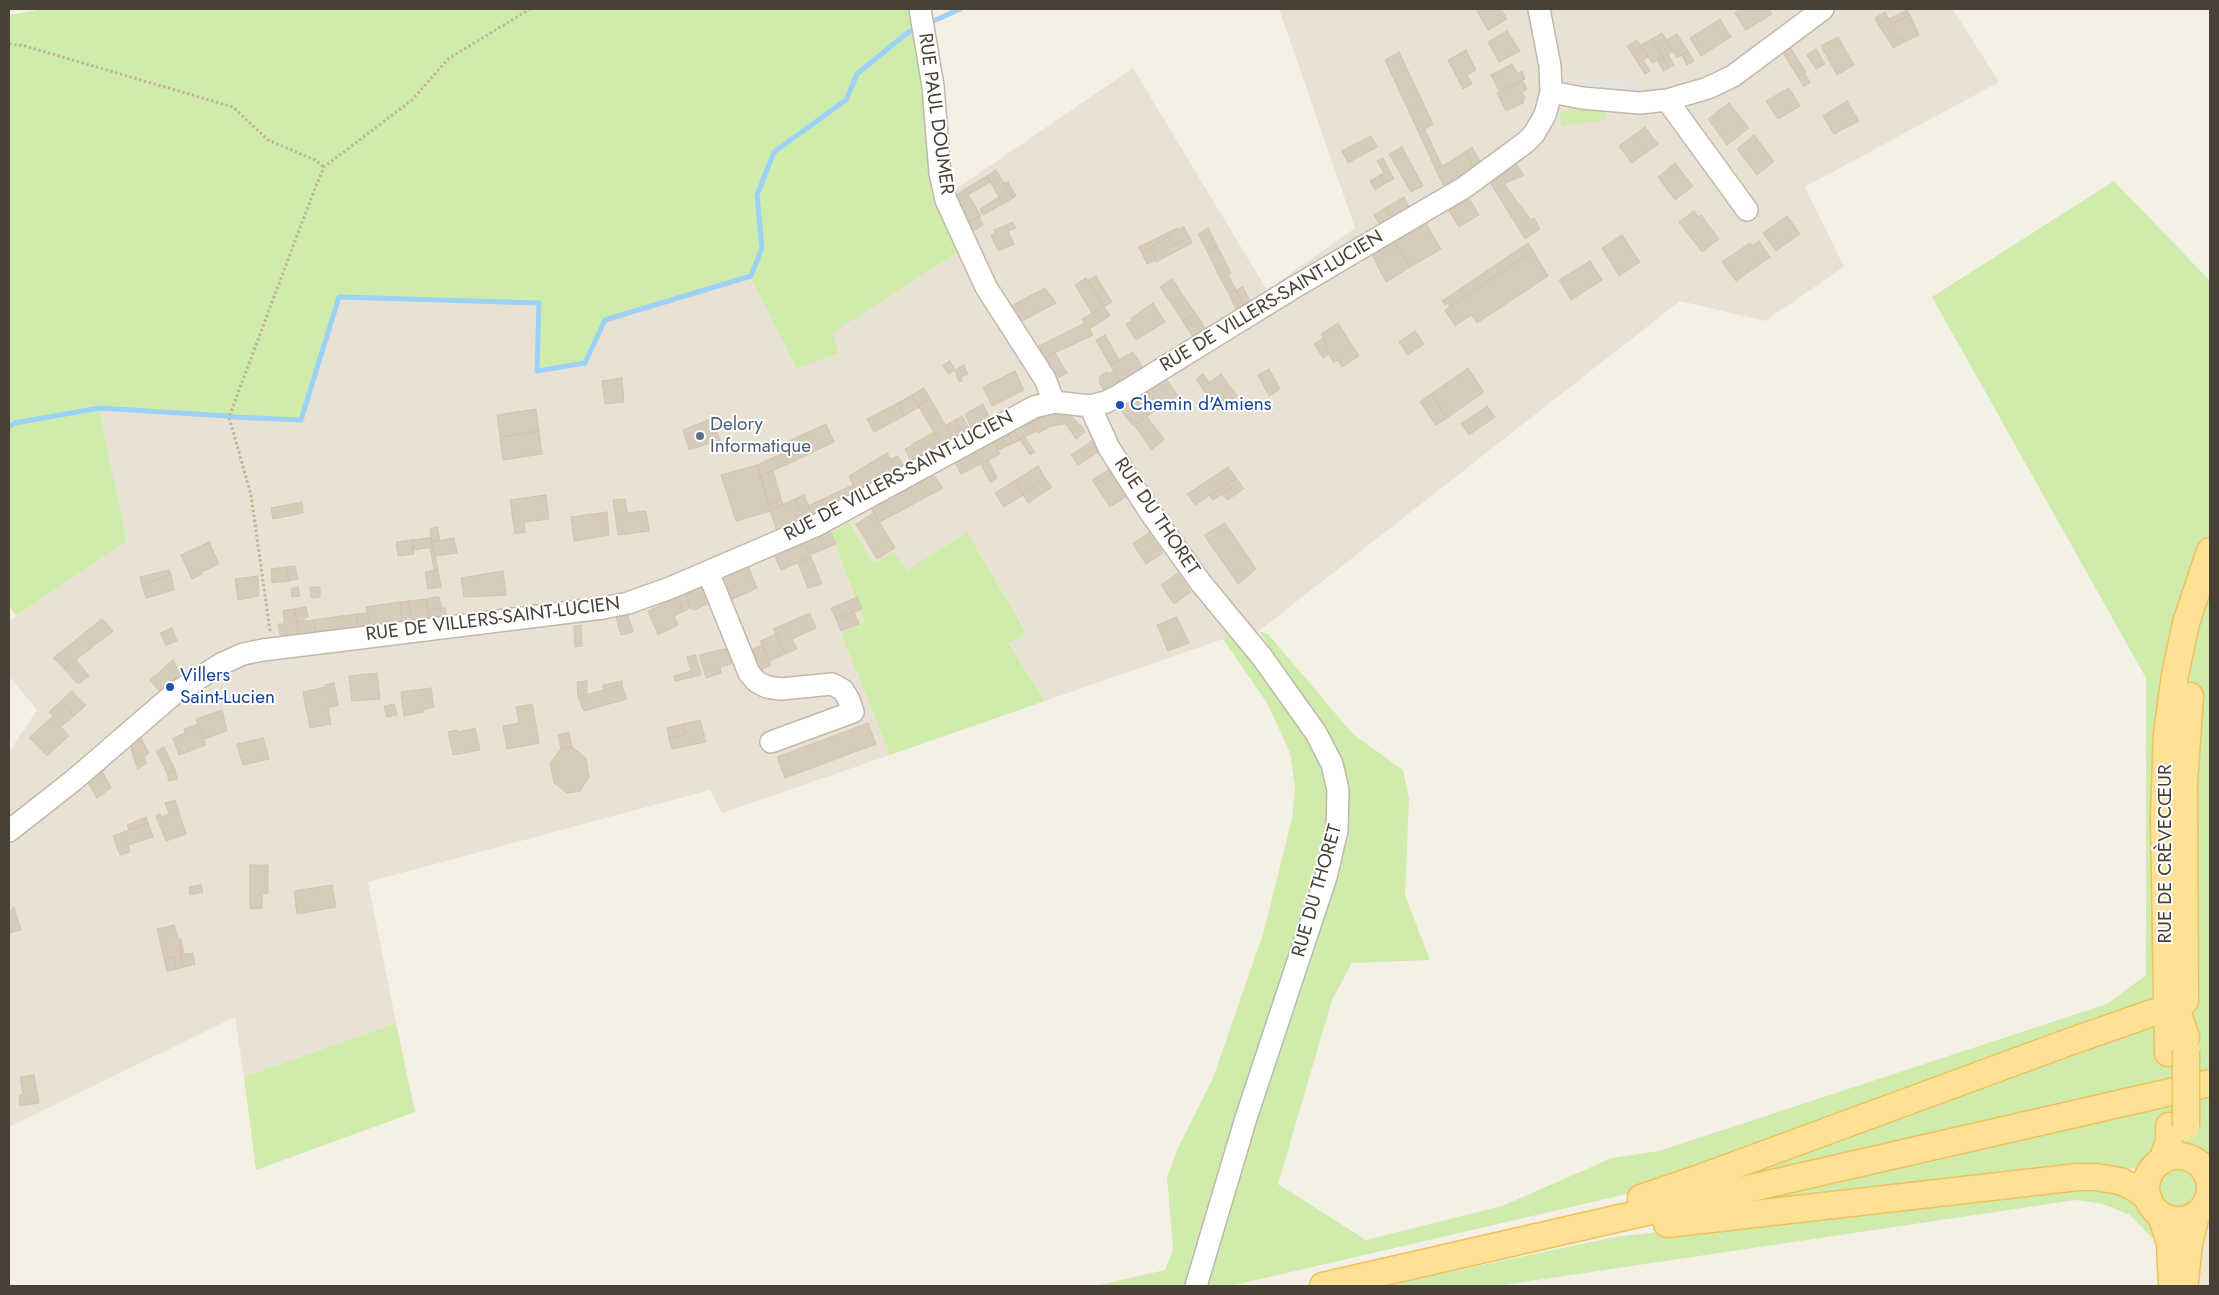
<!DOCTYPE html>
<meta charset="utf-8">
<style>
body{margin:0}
#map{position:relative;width:2219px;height:1295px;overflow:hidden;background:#f5f0e6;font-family:Jost,sans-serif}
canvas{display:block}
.frame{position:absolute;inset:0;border:10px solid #484135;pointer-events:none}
</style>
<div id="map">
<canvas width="2219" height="1295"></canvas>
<div class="frame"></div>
</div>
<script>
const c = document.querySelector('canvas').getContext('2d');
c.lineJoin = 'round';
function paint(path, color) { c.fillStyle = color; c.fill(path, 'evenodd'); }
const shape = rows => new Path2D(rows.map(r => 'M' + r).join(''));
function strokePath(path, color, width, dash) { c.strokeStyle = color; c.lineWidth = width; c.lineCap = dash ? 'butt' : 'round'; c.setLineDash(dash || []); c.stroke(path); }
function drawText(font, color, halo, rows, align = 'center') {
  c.font = font + ' Jost,sans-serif'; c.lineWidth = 4; c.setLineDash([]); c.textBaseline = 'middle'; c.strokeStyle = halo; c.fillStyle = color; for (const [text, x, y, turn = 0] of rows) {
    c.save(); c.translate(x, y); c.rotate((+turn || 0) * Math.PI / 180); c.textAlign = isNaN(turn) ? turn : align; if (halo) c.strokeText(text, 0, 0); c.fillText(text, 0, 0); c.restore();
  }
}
paint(shape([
 [1279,9,1953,9,1999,82,1805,187,1844,267,1765,321,1680,301,1259,631,1235,630,1223,639,1045,701,1009,642,1027,632,967,532,907,570,874,563,850,522,831,533,864,623,841,634,890,755,722,813,710,790,368,882,396,1023,244,1077,235,1017,9,1127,9,752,37,710,9,676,9,621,127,541,99,408,300,420,339,297,539,303,537,371,585,363,605,320,751,276,797,369,833,333,958,252,937,202,1133,68,1267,290,1355,228]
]), '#e9e2d4');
paint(shape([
 [2210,1214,2210,1286,2161,1286,2155,1241]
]), '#efe6cf');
paint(shape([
 [43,9,913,9,958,252,833,333,839,353,797,369,750,276,605,320,585,363,537,371,539,303,339,298,301,420,99,408,127,541,16,616,9,606,9,15],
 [1574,108,1605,109,1606,120,1561,126,1560,113],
 [2114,181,2210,281,2210,1214,2155,1241,2130,1215,2103,1204,2076,1200,1497,1286,1382,1286,1615,1237,2061,1185,2131,1193,2152,1218,2147,1161,2140,1168,2026,1175,1755,1208,1753,1197,2146,1112,2146,1086,1733,1182,1728,1173,2127,1030,2146,1029,2146,1009,1657,1187,1231,1286,1206,1286,1221,1226,1314,933,1339,757,1259,631,1268,634,1353,734,1403,770,1409,799,1405,895,1430,960,1352,963,1332,1000,1278,1184,1366,1240,1502,1206,1612,1158,1659,1151,2107,1004,2146,975,2146,678,1932,297],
 [849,522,874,563,894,552,907,570,967,532,1027,633,1009,643,1045,701,890,755,841,634,864,622,831,533],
 [1235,630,1305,730,1331,785,1329,823,1296,945,1188,1286,1095,1286,1165,1270,1173,1249,1167,1177,1178,1148,1213,1078,1264,931,1292,819,1295,787,1290,753,1267,703,1223,639],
 [396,1023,415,1112,256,1170,244,1077]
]), '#cfecac');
paint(shape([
 [1576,76,1640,82,1635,97,1573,93]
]), '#e5e3df');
strokePath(shape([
 [931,22,960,9],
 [232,417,301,420,339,297,539,303,537,371,585,363,605,320,751,276,762,248,757,195,774,152,846,100,857,74,907,33,919,27],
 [9,427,15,423,99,408,227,416]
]), '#9dd2f7', 5);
const building = shape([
 [1476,9,1501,9,1507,19,1488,30,1476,9],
 [1741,9,1769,9,1772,14,1746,30,1735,13,1741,9],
 [1907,10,1910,15,1891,24,1889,19,1907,10],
 [1885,12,1889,19,1878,24,1875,18,1885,12],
 [1910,15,1919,35,1904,42,1901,37,1891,44,1878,24,1889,19,1891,24,1910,15],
 [1720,19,1731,37,1701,56,1690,38,1720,19],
 [1507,31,1520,51,1499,62,1488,42,1507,31],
 [1662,33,1673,51,1663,57,1652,39,1662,33],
 [1677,34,1688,51,1677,58,1666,40,1677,34],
 [1838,37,1854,65,1837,75,1821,46,1838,37],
 [1901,37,1904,42,1893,48,1891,44,1901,37],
 [1652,39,1663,57,1652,63,1641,45,1652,39],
 [1637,40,1648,57,1638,63,1627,46,1637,40],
 [1788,44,1806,72,1798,77,1781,50,1788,44],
 [1816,49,1825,64,1816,69,1807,55,1816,49],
 [1466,50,1476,70,1467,75,1472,84,1463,89,1448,60,1466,50],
 [1688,51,1694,61,1687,65,1682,55,1688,51],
 [1399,52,1433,124,1419,133,1385,60,1399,52],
 [1668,54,1674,65,1669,68,1663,57,1668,54],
 [1663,57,1669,68,1663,71,1657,60,1663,57],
 [1643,60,1650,71,1645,74,1638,63,1643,60],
 [1512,64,1518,74,1522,71,1525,79,1500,92,1491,75,1512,64],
 [1804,73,1810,82,1804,87,1798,77,1804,73],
 [1522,80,1527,89,1522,92,1525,97,1523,103,1506,111,1497,93,1522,80],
 [1789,88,1800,106,1778,119,1766,101,1789,88],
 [1847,101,1859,121,1834,134,1823,116,1847,101],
 [1729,103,1749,128,1727,145,1708,119,1729,103],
 [1645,127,1658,144,1632,163,1619,146,1645,127],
 [1425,130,1442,166,1436,170,1419,133,1425,130],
 [1754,135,1774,161,1757,175,1737,149,1754,135],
 [1371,136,1377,147,1348,163,1342,151,1371,136],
 [1402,147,1423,186,1411,192,1389,154,1402,147],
 [1472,147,1481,163,1474,168,1465,152,1472,147],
 [1465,152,1474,168,1445,189,1436,170,1465,152],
 [1383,158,1389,170,1384,173,1377,161,1383,158],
 [1675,163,1693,186,1675,200,1658,177,1675,163],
 [1516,164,1524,175,1504,184,1531,220,1534,218,1540,229,1525,239,1491,184,1516,164],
 [996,170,1013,198,1003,204,987,176,996,170],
 [1389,170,1394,179,1384,184,1380,175,1389,170],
 [1380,175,1384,184,1375,190,1370,181,1380,175],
 [987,176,990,182,968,195,965,189,987,176],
 [1008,182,1016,196,1013,198,1004,183,1008,182],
 [965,189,981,216,968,223,955,196,965,189],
 [999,197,1003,204,983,215,980,209,999,197],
 [1404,197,1409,207,1391,218,1385,208,1404,197],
 [1469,198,1479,215,1459,227,1449,211,1469,198],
 [1385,208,1391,218,1380,225,1374,215,1385,208],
 [1694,211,1698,217,1701,215,1719,239,1702,252,1679,222,1694,211],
 [1787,216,1800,234,1776,251,1763,233,1787,216],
 [979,217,983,225,972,232,968,223,979,217],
 [1013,222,1016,228,1008,231,1014,244,998,251,991,235,995,233,994,230,1013,222],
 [1425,222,1441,249,1410,267,1394,240,1425,222],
 [1184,227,1190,238,1174,245,1169,236,1150,248,1147,243,1177,228,1178,230,1184,227],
 [1208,228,1217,246,1207,251,1198,234,1208,228],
 [1622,235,1640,262,1619,276,1602,248,1622,235],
 [1169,236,1174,245,1190,238,1192,243,1156,262,1150,248,1169,236],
 [1394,240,1410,267,1386,282,1371,253,1394,240],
 [1759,241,1770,257,1736,281,1722,262,1750,243,1752,246,1759,241],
 [1147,243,1150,248,1142,253,1138,247,1147,243],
 [1528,243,1533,251,1450,307,1448,303,1445,305,1442,301,1528,243],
 [1217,246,1231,273,1220,278,1207,251,1217,246],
 [1150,248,1156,260,1147,264,1142,253,1150,248],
 [1533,251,1548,276,1477,323,1471,315,1455,326,1445,310,1533,251],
 [1590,261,1602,280,1571,300,1559,280,1590,261],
 [1228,274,1236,290,1229,294,1220,278,1228,274],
 [1096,276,1112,302,1104,307,1088,280,1096,276],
 [1086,278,1104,306,1092,313,1075,285,1086,278],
 [1172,279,1195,313,1183,321,1160,287,1172,279],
 [1243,287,1250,301,1244,305,1236,290,1243,287],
 [1045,288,1056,303,1020,322,1011,306,1045,288],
 [1236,290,1244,305,1236,309,1229,294,1236,290],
 [1153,303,1165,322,1136,340,1126,324,1132,320,1131,318,1153,303],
 [1104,306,1110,316,1089,329,1082,319,1104,306],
 [1195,313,1199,318,1186,327,1183,321,1195,313],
 [1199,318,1206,330,1194,338,1186,327,1199,318],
 [1085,323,1093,335,1044,358,1037,347,1085,323],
 [1338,323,1359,356,1342,367,1338,360,1334,363,1328,353,1324,346,1327,344,1321,334,1338,323],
 [1415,331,1424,344,1408,355,1399,342,1415,331],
 [1105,335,1119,360,1110,365,1096,340,1105,335],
 [1323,338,1327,344,1324,346,1329,354,1323,358,1314,344,1323,338],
 [1133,352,1143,368,1120,382,1110,365,1133,352],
 [1055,353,1067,373,1057,378,1044,358,1055,353],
 [950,361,955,370,948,374,943,365,950,361],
 [964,365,968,374,961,377,962,381,959,382,955,370,964,365],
 [1468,368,1484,392,1447,418,1431,394,1468,368],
 [1269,369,1280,389,1269,396,1258,375,1269,369],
 [1015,371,1024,390,992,406,983,387,1015,371],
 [1114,371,1120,382,1104,391,1100,384,1099,377,1107,372,1108,374,1114,371],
 [1203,374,1209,382,1202,388,1196,379,1203,374],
 [1221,374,1237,396,1218,410,1202,388,1221,374],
 [622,378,624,402,605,404,602,381,622,378],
 [1167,380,1178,396,1155,411,1144,395,1167,380],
 [924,388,930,398,918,406,912,395,924,388],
 [1431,394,1447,418,1436,425,1420,402,1431,394],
 [912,395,919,407,904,416,898,403,912,395],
 [1144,395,1155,411,1148,416,1136,400,1144,395],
 [930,398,954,440,943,447,918,406,930,398],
 [1136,400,1148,416,1133,426,1121,410,1136,400],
 [898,403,904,416,874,432,867,419,898,403],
 [983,404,991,421,972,429,965,414,983,404],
 [1487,406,1495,417,1469,435,1461,424,1487,406],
 [536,409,539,431,500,437,497,415,536,409],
 [1046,415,1070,415,1081,426,1072,433,1066,424,1052,426,1044,430,1038,419,1046,415],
 [962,416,970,430,964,434,955,420,962,416],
 [1147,417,1164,439,1152,450,1134,425,1147,417],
 [713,418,720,440,689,450,683,430,713,418],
 [1038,419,1044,430,1038,433,1032,422,1038,419],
 [955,420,964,434,954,440,946,425,955,420],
 [1031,420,1036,431,1020,439,1013,429,1031,420],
 [826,424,834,442,813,452,806,433,826,424],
 [1081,426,1085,432,1076,439,1072,433,1081,426],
 [1013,429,1020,440,1014,443,1006,432,1013,429],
 [539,431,542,454,503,460,500,437,539,431],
 [934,432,943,447,918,460,911,445,934,432],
 [1006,432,1014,443,1007,446,999,435,1006,432],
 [806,433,813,452,788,464,780,445,806,433],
 [999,435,1007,446,999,450,993,439,999,435],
 [1024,436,1035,452,1030,455,1020,439,1024,436],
 [993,440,1000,454,961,474,954,460,993,440],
 [1092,441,1100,451,1078,465,1071,455,1092,441],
 [912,446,918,460,912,463,905,449,912,446],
 [783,453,788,464,760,476,757,465,783,453],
 [887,453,897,472,857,494,849,476,887,453],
 [898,456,904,468,897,472,890,459,898,456],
 [988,460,997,478,990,482,981,464,988,460],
 [757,465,771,511,736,521,721,475,757,465],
 [1038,466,1045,478,1022,493,1014,481,1038,466],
 [1228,467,1236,478,1195,505,1187,494,1228,467],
 [1110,469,1113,473,1095,484,1092,480,1110,469],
 [773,470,781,499,769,504,760,476,773,470],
 [932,473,943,488,880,522,870,507,932,473],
 [1113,473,1127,496,1110,507,1095,484,1113,473],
 [1045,478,1052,487,1028,503,1022,493,1045,478],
 [1236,478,1244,489,1227,500,1222,494,1232,487,1228,483,1236,478],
 [1014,481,1023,495,1004,507,995,493,1014,481],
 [1228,483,1232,487,1213,500,1210,496,1228,483],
 [853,485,859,497,813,516,808,506,853,485],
 [546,495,549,519,524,522,525,532,515,534,510,500,546,495],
 [804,495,813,516,804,520,795,499,804,495],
 [625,499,627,513,646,511,649,531,618,535,613,500,625,499],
 [781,499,783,505,770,510,769,504,781,499],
 [795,499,804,520,777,532,770,510,795,499],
 [302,502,303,513,273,519,271,508,302,502],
 [607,512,609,535,574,541,571,517,607,512],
 [874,513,895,548,877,559,856,524,874,513],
 [1225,523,1256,569,1238,584,1204,535,1225,523],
 [437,527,440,540,432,542,430,529,437,527],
 [829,529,836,544,810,555,804,541,829,529],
 [1149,532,1163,553,1146,564,1133,544,1149,532],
 [428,538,431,538,433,547,413,550,412,540,428,538],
 [454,538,457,553,435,556,432,542,454,538],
 [412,540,414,554,398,556,396,542,412,540],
 [804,541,811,557,781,570,774,554,804,541],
 [209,542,219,564,201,572,202,574,192,579,181,555,209,542],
 [430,547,433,547,438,570,434,570,430,547],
 [811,557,822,584,808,588,798,563,811,557],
 [295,566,298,579,289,581,286,567,295,566],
 [748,566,757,588,731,600,721,578,748,566],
 [286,567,289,581,272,583,271,569,286,567],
 [169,570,171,574,142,585,140,577,169,570],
 [438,570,441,587,428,589,425,572,438,570],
 [503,571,506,595,464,597,461,578,503,571],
 [1178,573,1191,592,1174,604,1161,585,1178,573],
 [171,574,174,590,146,598,142,585,171,574],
 [258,576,259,596,238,600,235,579,258,576],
 [706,585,712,602,694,610,690,608,686,594,706,585],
 [298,587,300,596,292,597,291,589,298,587],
 [310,587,320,587,320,597,311,598,310,587],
 [686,594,690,608,682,612,679,597,686,594],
 [436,597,439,597,442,608,428,610,426,599,436,597],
 [679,597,682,612,674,616,678,625,658,635,648,611,679,597],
 [857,597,862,609,836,619,831,608,857,597],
 [426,599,430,620,412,622,408,601,426,599],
 [408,601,412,622,403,623,400,602,408,601],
 [400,602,403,623,370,627,366,607,400,602],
 [306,607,308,617,304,618,304,621,297,622,294,609,306,607],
 [445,608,447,618,430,620,428,610,445,608],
 [294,609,299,636,284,637,280,635,278,624,284,624,283,610,294,609],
 [854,612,859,624,841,631,836,619,854,612],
 [367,613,370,627,359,628,356,614,367,613],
 [810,613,816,628,792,639,797,649,785,654,773,629,810,613],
 [356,614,359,628,316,634,313,620,356,614],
 [628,616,633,632,621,635,616,617,628,616],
 [1177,617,1189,643,1168,651,1157,625,1177,617],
 [102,619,113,631,64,669,53,658,102,619],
 [313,620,316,634,299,636,297,622,313,620],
 [581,625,582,646,575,647,574,626,581,625],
 [172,628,177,641,166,645,160,633,172,628],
 [776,634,785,654,770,661,760,641,776,634],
 [762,645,771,665,757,671,748,651,762,645],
 [729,648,734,663,720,667,721,673,706,678,699,655,729,648],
 [696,655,701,675,693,677,687,657,696,655],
 [76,660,89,676,78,684,64,669,76,660],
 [173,660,180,674,160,692,150,680,173,660],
 [691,671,693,677,675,681,674,676,691,671],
 [377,673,380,699,352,701,349,676,377,673],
 [587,681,587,695,578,697,577,682,587,681],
 [622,681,622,685,603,690,603,685,622,681],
 [334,683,338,705,328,708,331,724,310,728,303,692,325,687,325,685,334,683],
 [622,685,627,699,584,711,578,697,622,685],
 [431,688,434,707,423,710,424,712,404,716,401,692,431,688],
 [72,691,86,705,74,716,61,701,72,691],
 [61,701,74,716,62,726,49,712,61,701],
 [394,704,397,715,387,717,384,706,394,704],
 [532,704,533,708,517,711,516,707,532,704],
 [533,708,539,743,507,749,503,726,519,723,517,711,533,708],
 [222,710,227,731,204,739,196,719,222,710],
 [52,717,69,736,47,756,29,738,52,717],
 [700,720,706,742,672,749,669,738,686,734,683,724,700,720],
 [868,723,876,744,785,778,777,757,868,723],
 [198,724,206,745,179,755,173,738,185,733,184,729,198,724],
 [683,724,686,734,669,738,667,728,683,724],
 [475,728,480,750,453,755,448,732,457,730,458,732,475,728],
 [569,732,572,747,561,749,558,735,569,732],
 [140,736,149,753,136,764,130,746,140,736],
 [263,738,269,759,243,765,237,744,263,738],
 [164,747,175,770,167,773,156,751,164,747],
 [572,747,586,758,589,777,580,791,567,793,554,783,550,763,561,749,572,747],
 [144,757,147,763,138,769,136,764,144,757],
 [175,770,177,779,169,781,167,773,175,770],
 [102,771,111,788,97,798,88,783,102,771],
 [175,800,186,834,166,841,156,816,160,814,161,817,169,814,165,803,175,800],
 [146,817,148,823,129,830,127,825,146,817],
 [148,823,153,837,128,845,130,852,120,855,113,836,148,823],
 [250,865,268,865,268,893,262,894,262,908,250,909,250,865],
 [201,885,203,892,190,895,189,887,201,885],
 [332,885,336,907,297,914,294,891,332,885],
 [14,907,21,930,10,933,9,911,14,907],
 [174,925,179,940,183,967,176,969,174,957,164,959,157,929,174,925],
 [181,939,184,954,193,953,195,964,183,967,179,940,181,939],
 [174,957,176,969,167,971,164,959,174,957],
 [34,1075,39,1103,20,1106,19,1096,23,1094,20,1077,34,1075]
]);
paint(building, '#d7ccbb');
strokePath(building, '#d3c4ad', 1);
const minor = shape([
 [920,9,933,86,940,173,946,200,986,287,1045,379,1054,402],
 [1551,92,1582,98,1640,103,1667,100,1708,88,1733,76,1823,9],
 [1667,100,1747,210],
 [1090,406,1109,448,1150,512,1201,583,1262,657,1316,733,1332,764,1338,790,1337,830,1326,877,1246,1118,1196,1286],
 [708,572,749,673,757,682,767,687,781,689,832,684,843,690,849,700,853,712,771,742],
 [9,831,74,780,175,693,223,663,243,654,263,650,603,608,628,603,670,588,817,525,1034,407,1054,402,1090,406,1106,402,1118,396,1293,288,1465,187,1526,142,1534,134,1545,115,1551,92,1550,66,1539,9],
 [2206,1204,2210,1203]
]);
const major = shape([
 [2185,1001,2184,782,2190,696],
 [2168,1053,2164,816,2167,733,2175,675,2186,623,2210,551],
 '2146 1188a32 32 0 1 1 64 0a32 32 0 1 1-64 0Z',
 [2162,1161,2169,1142,2169,1126],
 [1641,1198,1697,1179,2069,1042,2155,1012,2167,1010,2175,1013,2180,1019,2186,1037],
 [2161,1215,2170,1243,2172,1286],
 [1667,1224,2078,1177,2096,1177,2120,1181,2133,1187,2148,1197],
 [2185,1281,2189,1244,2196,1215],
 [1323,1286,2210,1083]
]);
strokePath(minor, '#c1b8a8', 24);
strokePath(major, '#eec15b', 29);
strokePath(shape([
 [9,44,25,46,233,107,268,140,315,160,324,167],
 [270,631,251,495,229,417,310,201,324,167,412,100,448,59,530,9]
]), '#c4b498', 3, [2.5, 2.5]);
strokePath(minor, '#fff', 21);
strokePath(major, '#ffe195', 26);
const majorBridge = shape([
 [2186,1127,2186,1050]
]);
strokePath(majorBridge, '#eec15b', 29, []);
strokePath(majorBridge, '#ffe195', 26);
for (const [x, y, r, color] of [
 [1120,405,5,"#1a4fb4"],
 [700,436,5,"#5c6f8a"],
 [170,687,5,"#1a4fb4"]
]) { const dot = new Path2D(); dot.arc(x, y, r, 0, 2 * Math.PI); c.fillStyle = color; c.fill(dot); strokePath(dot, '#fff', 2); }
drawText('19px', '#484135', '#fff', [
 ["RUE PAUL DOUMER",935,114,82],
 ["RUE DE VILLERS-SAINT-LUCIEN",1272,302,-31],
 ["RUE DE VILLERS-SAINT-LUCIEN",899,477,-28],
 ["RUE DU THORET",1156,517,56],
 ["RUE DE VILLERS-SAINT-LUCIEN",493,620,-7],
 ["RUE DE CRÈVECŒUR",2166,854,-90],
 ["RUE DU THORET",1318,891,-74]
]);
drawText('19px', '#164399', '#fff', [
 ["Chemin d'Amiens",1130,405],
 ["Villers",180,676],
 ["Saint-Lucien",180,698]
], 'left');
drawText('19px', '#4e5e75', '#fff', [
 ["Delory",710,425],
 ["Informatique",710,447]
], 'left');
</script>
